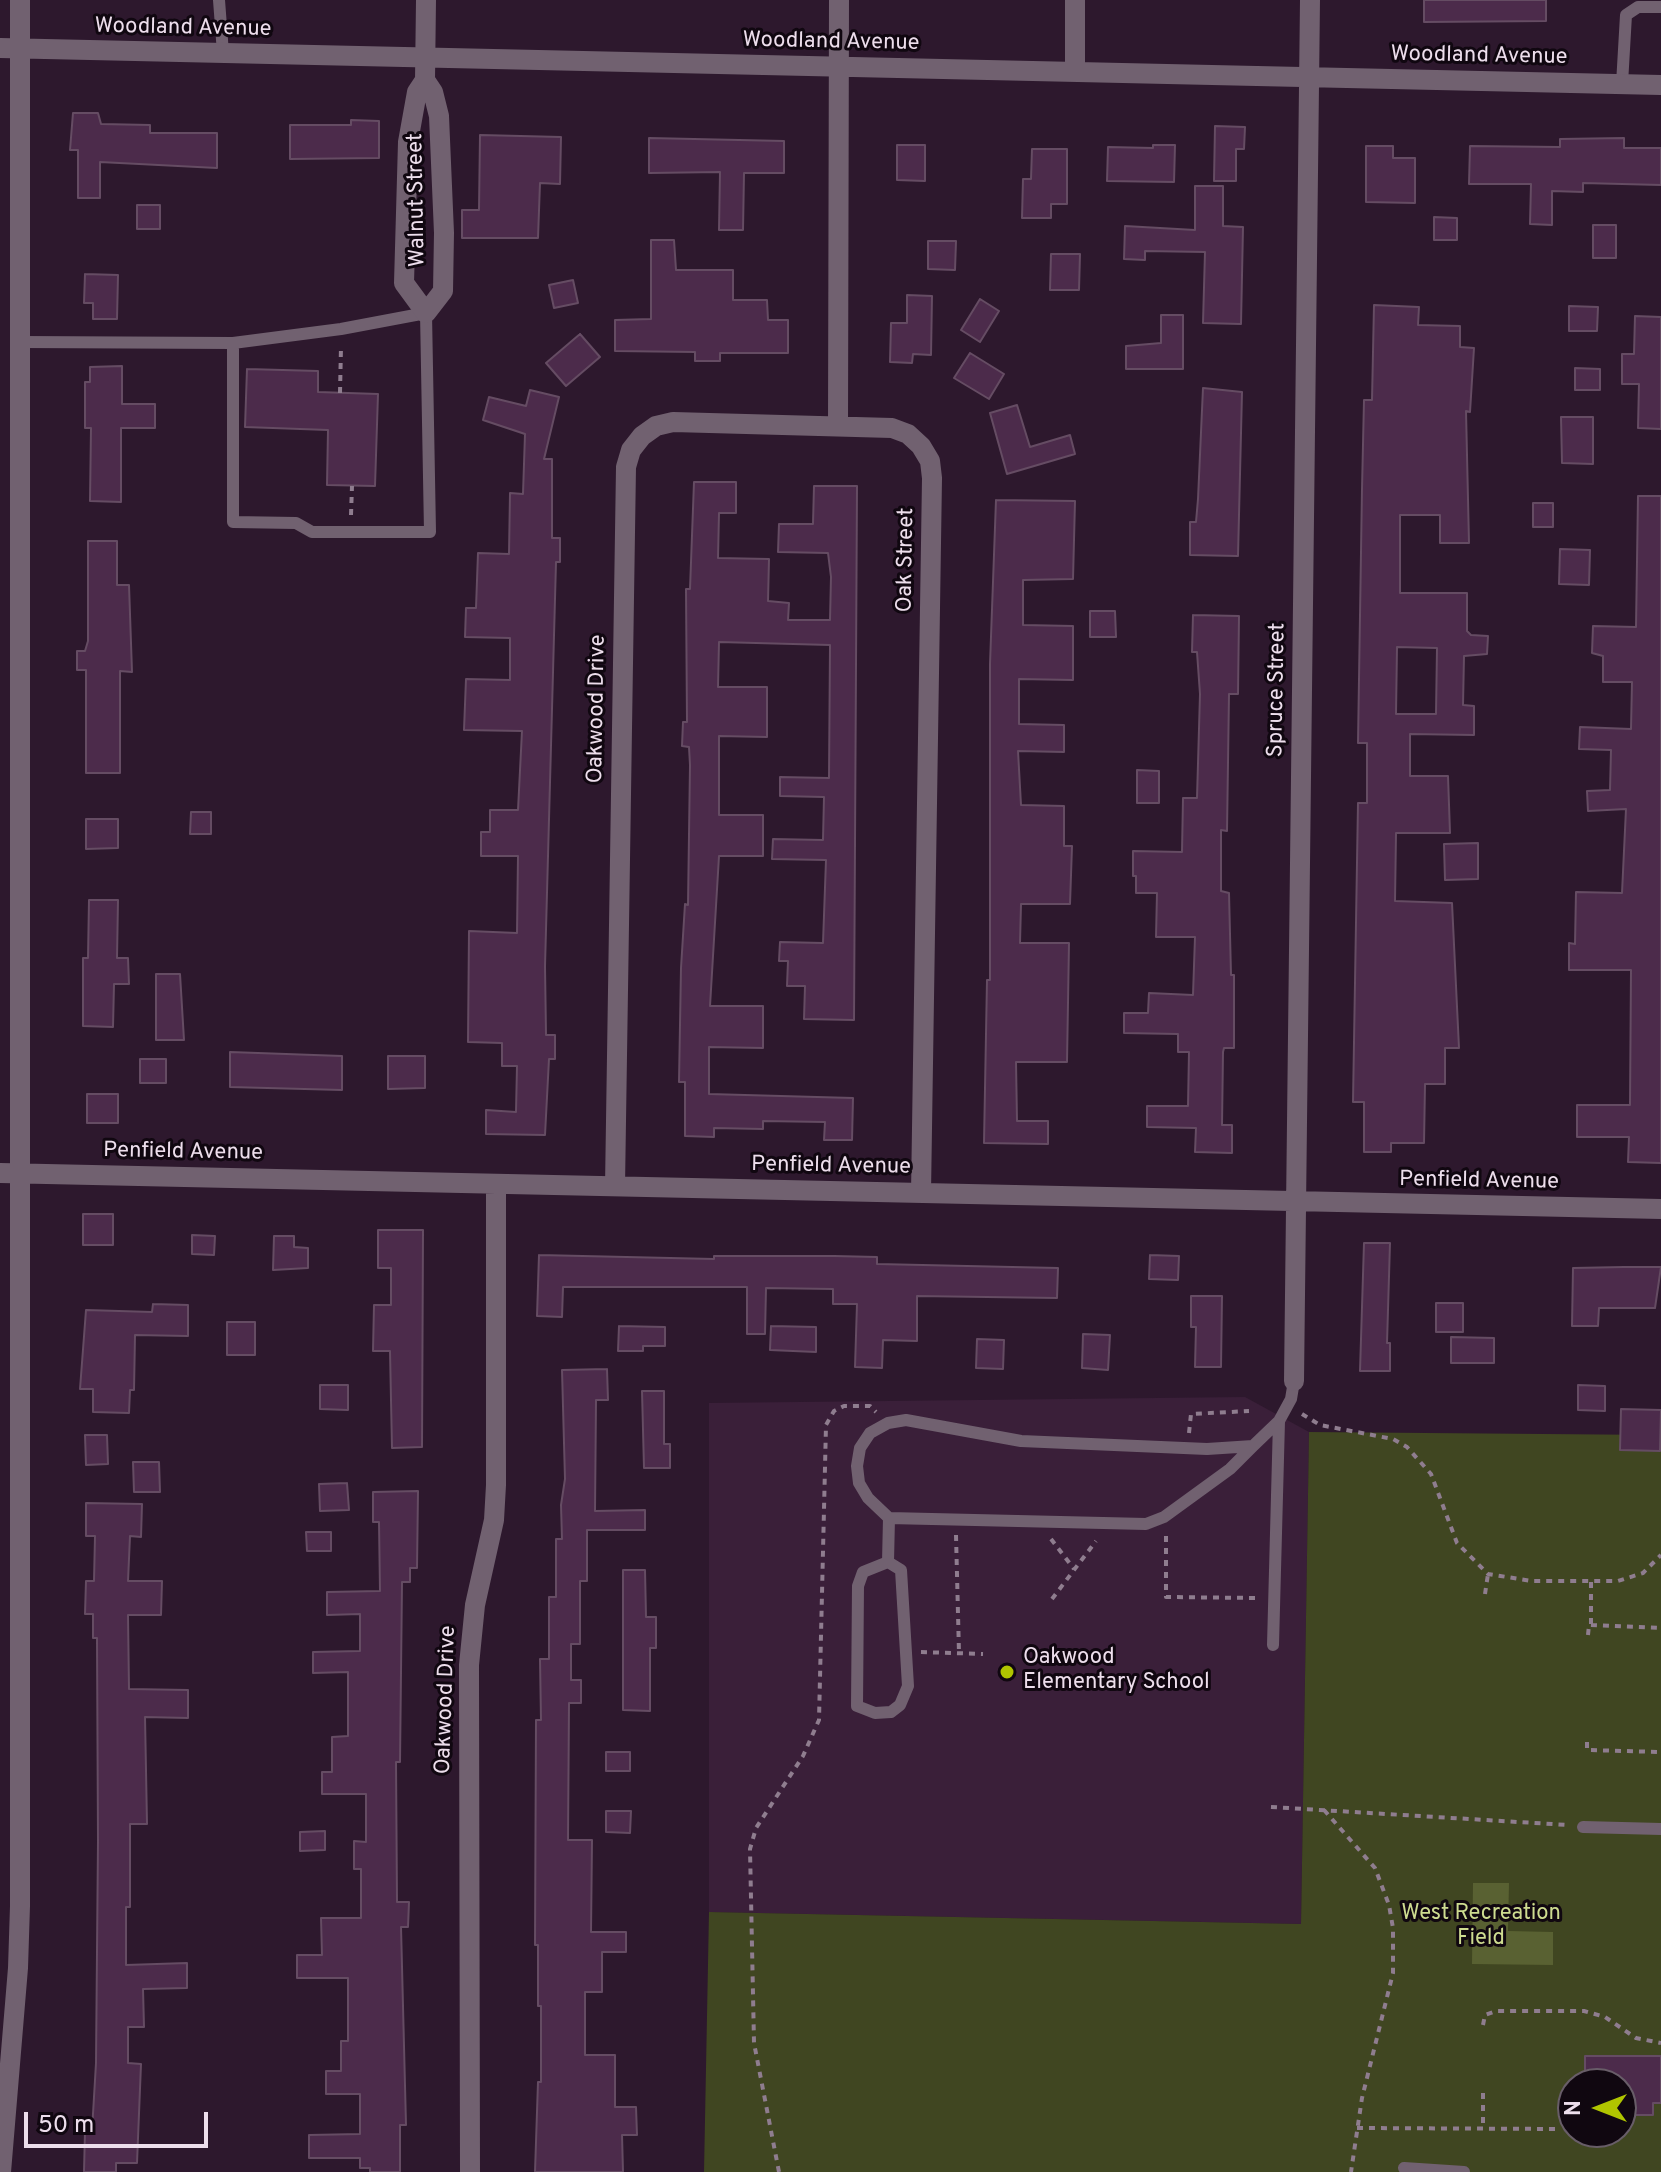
<!DOCTYPE html>
<style>
body{margin:0}
#map{position:relative;width:1661px;height:2172px;overflow:hidden;background:#2d182d;font-family:Overpass,sans-serif}
canvas{display:block}
.north{position:absolute;left:1557px;top:2068px;width:80px;height:80px;box-sizing:border-box;background:#100710;border:2px solid #685d68;border-radius:50%;rotate:270deg;font-size:22px;font-weight:700;line-height:32px;text-align:center;color:#eddeec}
.north::after{content:'';display:block;margin:auto;width:28px;height:36px;background:#b0c500;clip-path:polygon(50% 0,100% 100%,50% 72%,0 100%)}
.scale{position:absolute;left:24px;top:2112px;width:184px;height:36px;box-sizing:border-box;border:4px solid #eddeec;border-top:0;padding-left:10px;font-size:24px;line-height:28px;white-space:nowrap;color:#eddeec;-webkit-text-stroke:6px #100710;paint-order:stroke}
</style>
<div id="map">
<canvas width="1661" height="2172"></canvas>
<div class="north">N</div>
<div class="scale">50 m</div>
</div>
<script>
const c = document.querySelector('canvas').getContext('2d');
c.lineJoin = 'round';
function paint(path, color) { c.fillStyle = color; c.fill(path, 'evenodd'); }
const shape = rows => new Path2D(rows.map(r => 'M' + r).join(''));
function strokePath(path, color, width, dash) { c.strokeStyle = color; c.lineWidth = width; c.lineCap = dash ? 'butt' : 'round'; c.setLineDash(dash || []); c.stroke(path); }
function drawText(font, color, halo, rows, align = 'center') {
  c.font = font + ' Overpass,sans-serif'; c.lineWidth = 6; c.setLineDash([]); c.textBaseline = 'middle'; c.strokeStyle = halo; c.fillStyle = color; for (const [text, x, y, turn = 0] of rows) {
    c.save(); c.translate(x, y); c.rotate((+turn || 0) * Math.PI / 180); c.textAlign = isNaN(turn) ? turn : align; if (halo) c.strokeText(text, 0, 0); c.fillText(text, 0, 0); c.restore();
  }
}
paint(shape([
 [1245,1397,1309,1432,1301,1924,709,1912,709,1403]
]), '#3a1f39');
paint(shape([
 [1309,1432,1661,1435,1661,2172,704,2172,709,1912,1301,1924],
 [1573,2084,1621,2084,1621,2132,1573,2132]
]), '#404621');
paint(shape([
 [1473,1883,1509,1883,1508,1931,1553,1932,1553,1965,1472,1964]
]), '#596132');
const building = shape([
 [1424,0,1546,0,1546,21,1424,22,1424,0],
 [73,113,98,113,101,124,150,125,150,133,217,133,217,168,100,162,100,198,78,198,78,150,70,150,73,113],
 [351,120,379,121,379,158,290,159,290,125,351,125,351,120],
 [1215,126,1245,127,1244,149,1236,149,1236,181,1214,181,1215,126],
 [480,135,561,137,560,184,540,183,538,238,462,238,462,210,479,210,480,135],
 [649,138,784,141,784,173,744,173,743,230,719,230,720,172,649,173,649,138],
 [1624,138,1624,148,1661,148,1661,185,1583,183,1583,192,1552,191,1552,225,1530,224,1531,184,1469,184,1470,146,1560,147,1560,139,1624,138],
 [897,145,925,145,925,181,897,180,897,145],
 [1153,145,1175,145,1174,182,1107,181,1108,147,1153,148,1153,145],
 [1366,146,1393,146,1393,158,1415,158,1415,203,1366,202,1366,146],
 [1032,149,1067,149,1067,204,1051,204,1051,218,1022,218,1023,179,1031,179,1032,149],
 [1195,186,1223,186,1223,226,1243,227,1241,324,1203,323,1205,252,1145,251,1145,260,1124,259,1125,226,1195,230,1195,186],
 [137,205,160,205,160,229,137,229,137,205],
 [1434,217,1457,218,1457,240,1434,240,1434,217],
 [1593,225,1616,225,1616,258,1593,258,1593,225],
 [651,240,674,240,676,270,733,270,733,300,767,300,768,320,788,320,788,353,720,353,720,361,695,361,695,352,615,351,615,320,651,319,651,240],
 [928,241,956,241,955,270,928,269,928,241],
 [1051,254,1080,254,1079,290,1050,290,1051,254],
 [85,274,118,275,117,319,93,319,93,303,84,303,85,274],
 [573,280,578,303,554,308,549,285,573,280],
 [907,295,932,296,931,355,913,354,912,363,890,362,891,323,907,323,907,295],
 [980,299,999,311,980,342,961,330,980,299],
 [1374,305,1419,307,1418,325,1460,326,1460,347,1474,348,1470,412,1466,411,1469,543,1440,543,1440,515,1400,515,1400,593,1467,593,1467,631,1471,635,1488,636,1487,654,1464,656,1463,705,1474,706,1474,735,1410,734,1410,776,1448,776,1450,833,1396,833,1395,901,1452,903,1459,1048,1445,1048,1445,1084,1425,1084,1424,1143,1391,1143,1391,1152,1364,1152,1364,1102,1353,1102,1358,803,1367,803,1367,743,1358,743,1362,489,1364,400,1372,400,1374,305],
 [1397,647,1437,648,1436,714,1396,714,1397,647],
 [1569,306,1598,307,1597,331,1569,331,1569,306],
 [1161,315,1183,315,1183,369,1126,369,1126,346,1161,343,1161,315],
 [1635,316,1661,317,1661,429,1638,428,1639,384,1622,384,1622,354,1634,354,1635,316],
 [580,334,600,357,566,386,546,363,580,334],
 [970,353,1004,374,989,399,954,378,970,353],
 [122,366,122,404,155,404,155,428,121,428,121,502,90,501,91,428,85,428,85,382,90,382,90,367,122,366],
 [1575,368,1600,369,1600,390,1575,390,1575,368],
 [247,369,318,371,318,392,378,394,375,486,327,485,328,430,245,427,247,369],
 [1203,388,1242,392,1238,556,1190,555,1190,522,1196,522,1198,499,1203,388],
 [530,390,559,397,544,459,552,459,552,538,560,538,560,562,556,562,545,966,546,1035,555,1035,555,1059,549,1059,545,1135,486,1134,486,1110,516,1112,517,1066,502,1066,502,1043,468,1042,469,931,517,933,518,856,481,856,481,832,490,832,490,810,518,810,522,731,464,730,466,679,510,680,510,638,465,637,466,608,476,608,478,553,509,554,510,493,523,494,525,434,483,420,489,397,526,406,530,390],
 [1017,405,1030,447,1070,435,1075,454,1007,474,990,413,1017,405],
 [1561,417,1593,417,1593,464,1562,463,1561,417],
 [694,482,736,482,736,513,719,513,718,558,769,559,768,601,789,603,788,620,830,620,831,577,828,553,778,552,779,524,813,524,814,486,857,486,854,1020,804,1019,805,986,787,986,788,961,779,961,780,942,823,943,826,860,772,859,773,839,823,840,824,797,780,796,780,777,829,778,830,645,719,642,718,687,767,687,767,737,719,736,719,815,763,815,763,856,719,856,710,1006,763,1006,763,1048,709,1047,709,1094,853,1098,852,1140,824,1140,825,1122,763,1121,763,1129,714,1128,714,1137,685,1136,685,1082,679,1082,681,968,685,904,688,905,690,765,689,747,682,746,683,722,687,722,686,589,690,589,694,482],
 [1638,496,1661,496,1661,1163,1628,1162,1629,1137,1577,1137,1577,1105,1630,1105,1631,970,1569,970,1569,943,1575,944,1576,892,1622,893,1626,809,1588,811,1587,791,1610,790,1611,750,1579,749,1580,727,1631,729,1632,682,1603,682,1603,656,1592,653,1593,626,1636,627,1638,496],
 [996,500,1075,501,1073,579,1023,580,1023,625,1073,626,1073,680,1019,679,1019,724,1064,725,1064,752,1018,751,1021,805,1064,806,1064,846,1072,846,1070,904,1021,904,1020,943,1069,943,1067,1062,1016,1062,1017,1121,1048,1121,1048,1144,984,1143,987,980,990,980,990,664,996,500],
 [1533,503,1553,503,1553,527,1533,527,1533,503],
 [88,541,117,541,117,585,129,585,132,672,120,671,120,773,86,773,86,670,77,670,77,651,85,651,88,641,88,541],
 [1560,549,1590,550,1589,585,1559,584,1560,549],
 [1090,611,1115,611,1116,637,1090,637,1090,611],
 [1193,615,1239,616,1238,694,1229,694,1227,831,1221,830,1221,891,1229,893,1231,975,1234,975,1234,1048,1224,1048,1223,1052,1222,1125,1232,1125,1232,1153,1195,1152,1196,1128,1147,1127,1147,1106,1188,1106,1189,1052,1178,1052,1178,1034,1124,1033,1124,1013,1148,1013,1149,993,1193,995,1195,937,1156,937,1157,893,1136,893,1136,876,1133,876,1133,851,1182,852,1183,798,1197,798,1200,694,1197,652,1192,652,1193,615],
 [1137,770,1159,771,1159,803,1137,803,1137,770],
 [191,812,211,812,211,834,190,834,191,812],
 [86,819,118,819,118,848,86,849,86,819],
 [1478,843,1478,879,1445,880,1444,844,1478,843],
 [89,900,118,900,117,958,128,958,129,984,114,984,113,1027,83,1026,83,958,88,958,89,900],
 [156,974,180,974,184,1040,156,1040,156,974],
 [230,1052,342,1056,342,1090,230,1087,230,1052],
 [388,1056,425,1056,425,1088,388,1089,388,1056],
 [140,1059,166,1059,166,1083,140,1083,140,1059],
 [87,1094,118,1094,118,1123,87,1123,87,1094],
 [83,1214,113,1214,113,1245,83,1245,83,1214],
 [378,1230,423,1230,422,1447,392,1448,390,1351,373,1351,374,1305,391,1305,391,1268,378,1268,378,1230],
 [192,1235,215,1236,214,1255,192,1254,192,1235],
 [274,1236,294,1236,294,1247,308,1248,308,1268,273,1270,274,1236],
 [1364,1243,1390,1243,1387,1343,1390,1343,1390,1371,1360,1371,1364,1243],
 [539,1255,714,1259,714,1256,834,1256,877,1257,877,1264,1058,1268,1057,1298,917,1296,917,1341,883,1340,882,1368,855,1367,857,1304,833,1304,833,1289,766,1288,765,1334,747,1334,747,1287,563,1287,562,1317,537,1316,539,1255],
 [1150,1255,1179,1256,1178,1280,1149,1279,1150,1255],
 [1624,1267,1661,1267,1655,1308,1599,1308,1598,1326,1572,1326,1573,1268,1624,1267],
 [1191,1296,1222,1296,1221,1367,1195,1367,1196,1327,1191,1327,1191,1296],
 [1436,1303,1463,1303,1463,1332,1436,1332,1436,1303],
 [153,1304,188,1305,188,1336,135,1335,134,1390,130,1390,129,1413,93,1412,93,1389,80,1389,86,1310,152,1312,153,1304],
 [227,1322,255,1322,255,1355,227,1355,227,1322],
 [619,1326,665,1327,665,1346,643,1346,643,1351,618,1351,619,1326],
 [771,1326,816,1327,816,1352,770,1350,771,1326],
 [1083,1334,1110,1335,1108,1370,1082,1368,1083,1334],
 [1451,1337,1494,1338,1494,1363,1451,1363,1451,1337],
 [977,1339,1004,1340,1003,1369,976,1368,977,1339],
 [607,1369,608,1400,596,1400,595,1511,645,1510,645,1530,587,1530,587,1581,580,1581,580,1644,571,1644,571,1680,581,1680,581,1703,569,1703,568,1840,592,1840,591,1932,626,1932,626,1952,602,1952,602,1992,585,1992,585,2055,615,2055,615,2107,636,2107,637,2135,622,2135,623,2172,535,2172,538,2082,541,2082,541,2006,538,2006,538,1945,535,1945,536,1720,541,1720,540,1659,549,1659,549,1597,556,1597,556,1539,562,1539,561,1505,565,1479,562,1370,607,1369],
 [320,1385,348,1385,348,1410,320,1409,320,1385],
 [1578,1385,1605,1386,1605,1411,1578,1410,1578,1385],
 [642,1391,664,1391,664,1444,670,1444,670,1468,644,1468,642,1391],
 [1621,1409,1661,1410,1660,1451,1620,1450,1621,1409],
 [85,1435,107,1435,108,1464,86,1465,85,1435],
 [133,1462,159,1462,160,1492,134,1492,133,1462],
 [347,1483,349,1510,320,1511,319,1484,347,1483],
 [418,1491,417,1568,410,1568,410,1582,402,1582,400,1762,396,1762,397,1902,409,1902,408,1927,401,1927,406,2125,400,2125,400,2172,370,2172,370,2168,360,2168,360,2158,309,2158,309,2135,360,2134,360,2094,326,2094,326,2071,341,2071,341,2041,348,2041,348,1978,297,1978,297,1955,322,1955,321,1918,361,1918,361,1869,354,1869,354,1841,366,1842,366,1794,322,1794,322,1772,332,1772,332,1737,348,1736,348,1672,313,1673,313,1652,360,1651,360,1614,327,1615,327,1592,380,1591,379,1522,373,1522,373,1492,418,1491],
 [86,1503,142,1504,141,1537,130,1536,128,1581,162,1581,161,1615,128,1615,129,1689,188,1690,188,1718,145,1717,147,1824,130,1824,130,1907,126,1907,126,1965,187,1963,187,1988,143,1989,144,2027,128,2027,128,2063,141,2064,137,2163,116,2163,116,2172,84,2172,85,2131,92,2131,96,2063,98,1841,97,1638,93,1638,93,1614,85,1614,86,1581,94,1581,95,1536,86,1536,86,1503],
 [306,1532,331,1532,331,1551,307,1551,306,1532],
 [623,1570,645,1570,646,1617,656,1617,656,1648,650,1648,650,1711,623,1710,623,1570],
 [606,1752,630,1752,630,1771,606,1771,606,1752],
 [606,1811,631,1811,630,1833,606,1832,606,1811],
 [325,1831,325,1850,300,1851,300,1832,325,1831],
 [1585,2056,1661,2056,1661,2103,1653,2103,1653,2115,1621,2115,1621,2084,1585,2084,1585,2056]
]);
paint(building, '#4c2b4b');
strokePath(building, '#654c63', 2);
strokePath(shape([
 [340,393,341,347],
 [351,515,352,486],
 [1302,1414,1320,1425,1393,1439,1407,1447,1431,1474,1457,1543,1488,1574,1532,1581,1618,1581,1643,1573,1661,1555],
 [1189,1433,1191,1414,1249,1411],
 [956,1535,959,1653],
 [1166,1536,1166,1597,1258,1598],
 [1051,1539,1074,1569],
 [1591,1582,1591,1625],
 [1485,1594,1488,1574],
 [1052,1599,1096,1541],
 [1588,1635,1589,1625,1661,1628],
 [921,1652,983,1654],
 [1587,1742,1587,1750,1661,1752],
 [1271,1807,1568,1825],
 [1324,1810,1375,1868,1389,1905,1393,1928,1393,1973,1362,2098,1351,2172],
 [1483,2025,1485,2015,1496,2011,1584,2011,1605,2017,1636,2038,1661,2043],
 [1483,2093,1483,2128],
 [1357,2128,1560,2129],
 [779,2172,754,2043,750,1849,756,1828,803,1756,819,1720,826,1425,834,1411,844,1406,870,1406,876,1412]
]), '#8f7d8f', 4, [6, 6]);
strokePath(shape([
 [219,0,223,53],
 [1622,84,1626,15,1638,7,1661,7],
 [20,342,233,343,341,329,426,313,430,532,312,532,296,523,233,522,233,343],
 [1253,1446,1207,1449,1021,1441,906,1420,888,1423,870,1433,860,1448,857,1466,859,1483,868,1498,889,1518,1146,1524,1164,1517,1230,1469,1253,1446,1279,1421,1291,1399,1294,1381],
 [888,1562,901,1570,908,1686,900,1705,891,1712,875,1713,857,1706,858,1586,863,1572,888,1562],
 [888,1562,889,1518],
 [1273,1645,1279,1421],
 [1583,1827,1661,1829],
 [1404,2168,1464,2172]
]), '#716170', 12);
strokePath(shape([
 [0,48,1661,85],
 [1075,72,1075,0],
 [425,80,433,92,439,116,444,233,443,291,426,313,404,283,408,142,417,92,425,80,426,0],
 [838,426,839,0],
 [0,1173,1661,1209],
 [615,1186,626,467,631,450,642,436,656,426,673,422,892,428,908,434,921,446,930,461,932,478,921,1193],
 [1294,1381,1310,0],
 [1,2172,18,1968,20,1906,20,0],
 [470,2172,469,1665,475,1605,494,1520,496,1485,496,1184]
]), '#716170', 20);
for (const [x, y, r, color] of [
 [1007,1672,8,"#b0c500"]
]) { const dot = new Path2D(); dot.arc(x, y, r, 0, 2 * Math.PI); c.fillStyle = color; c.fill(dot); strokePath(dot, '#100710', 3); }
drawText('22px', '#eddeec', '#100710', [
 ["Woodland Avenue",183,29,1],
 ["Woodland Avenue",831,43,1],
 ["Woodland Avenue",1479,57,1],
 ["Walnut Street",418,200,-91],
 ["Oak Street",907,560,-89],
 ["Spruce Street",1278,690,-89],
 ["Oakwood Drive",598,709,-89],
 ["Penfield Avenue",183,1153,1],
 ["Penfield Avenue",831,1167,1],
 ["Penfield Avenue",1479,1182,1],
 ["Oakwood Drive",447,1700,-88]
]);
drawText('22px', '#eddeec', '#100710', [
 ["Oakwood",1023,1659],
 ["Elementary School",1023,1684]
], 'left');
drawText('22px', '#cedc90', '#100710', [
 ["West Recreation",1481,1915],
 ["Field",1481,1940]
]);
</script>
